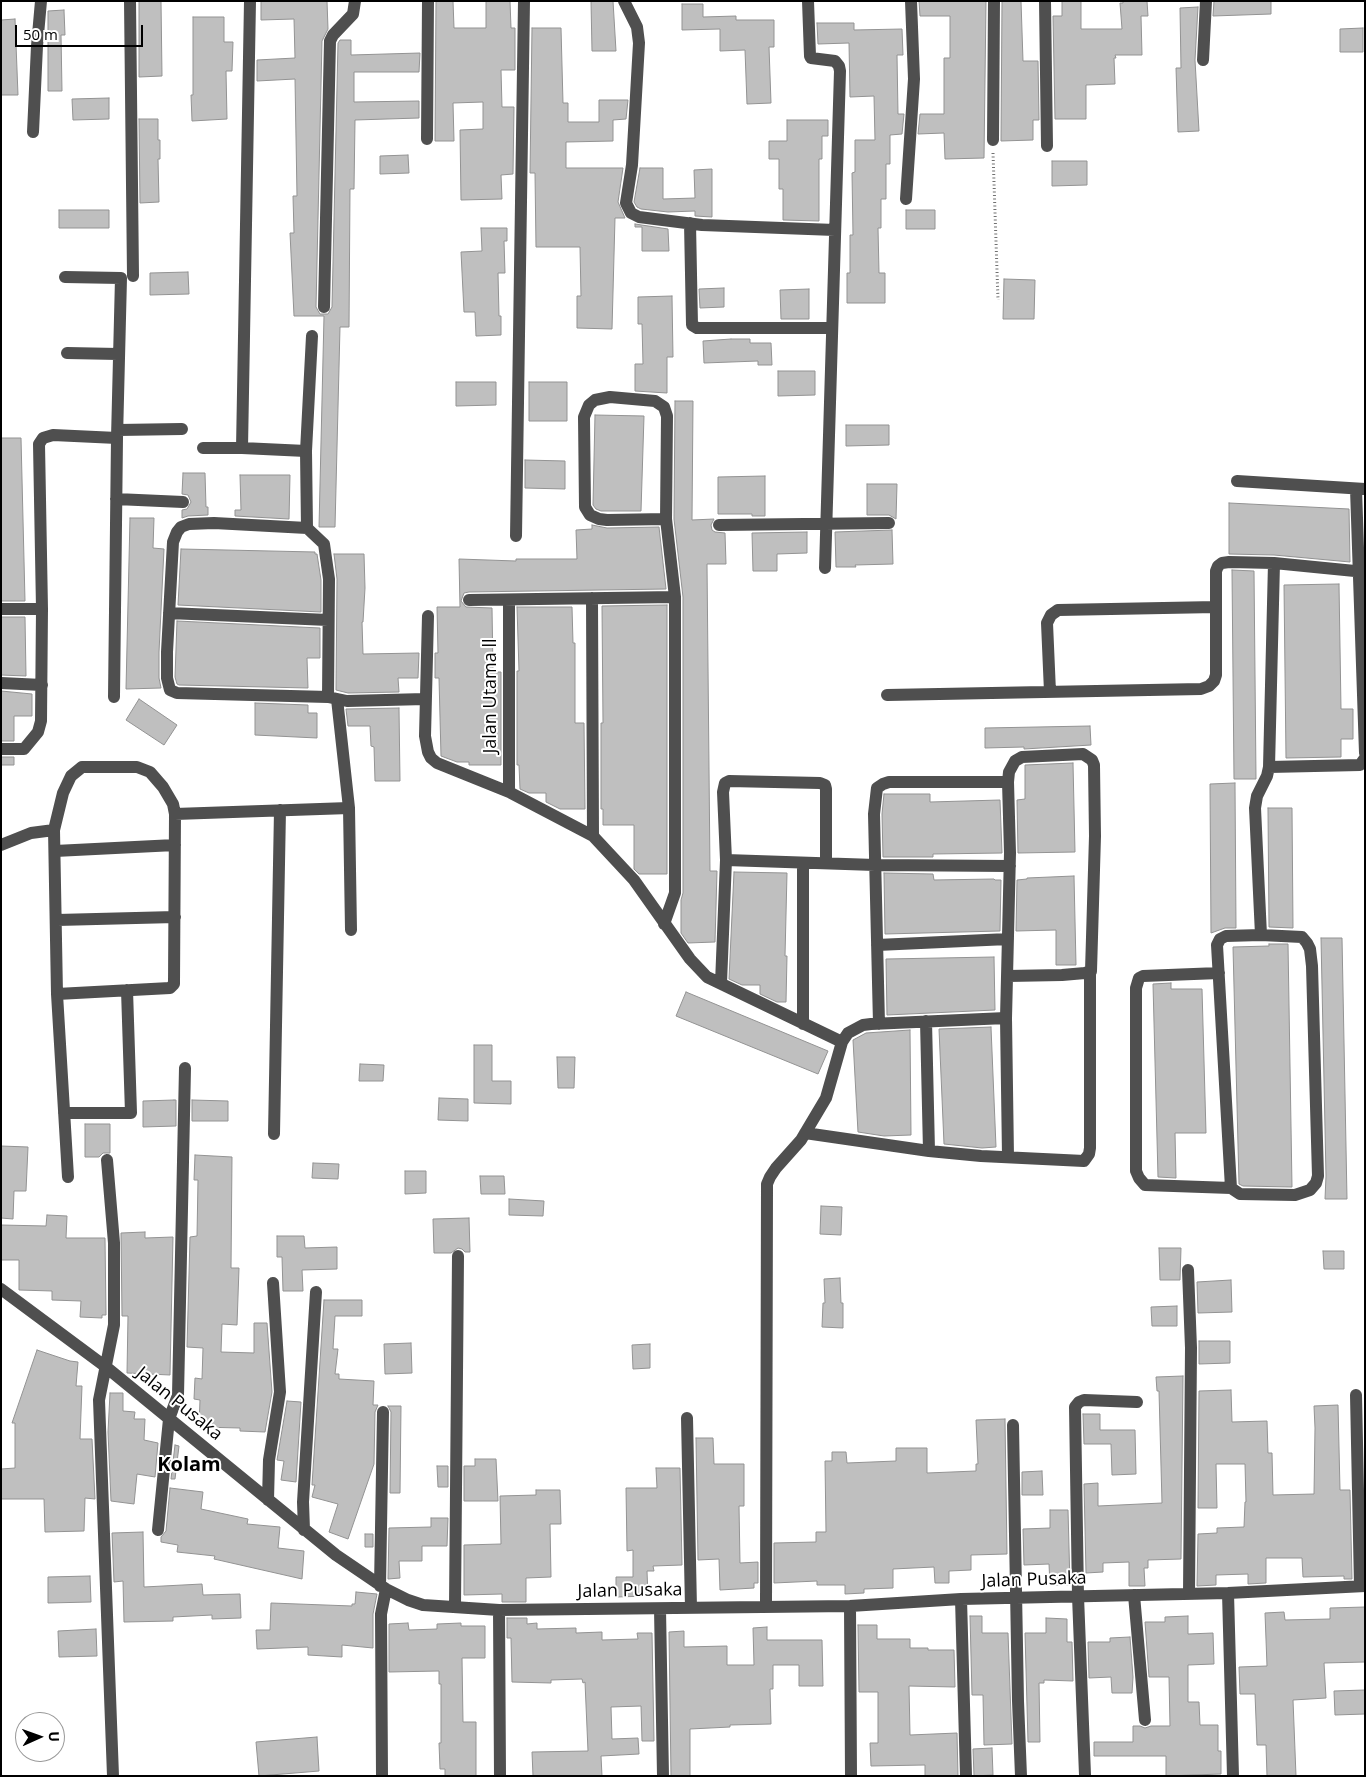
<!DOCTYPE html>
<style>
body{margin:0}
#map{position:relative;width:1366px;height:1777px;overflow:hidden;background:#fff;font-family:"Open Sans",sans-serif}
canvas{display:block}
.frame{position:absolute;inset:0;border:2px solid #000;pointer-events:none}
.north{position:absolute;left:15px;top:1712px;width:50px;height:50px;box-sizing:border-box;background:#fff;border:1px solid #999;border-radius:50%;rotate:88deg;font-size:14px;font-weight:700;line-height:20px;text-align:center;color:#000}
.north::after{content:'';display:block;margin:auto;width:18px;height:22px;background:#000;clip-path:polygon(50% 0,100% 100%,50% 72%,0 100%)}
.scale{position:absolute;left:15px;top:25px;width:128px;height:22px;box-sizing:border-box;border:2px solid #000;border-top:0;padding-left:6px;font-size:15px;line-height:18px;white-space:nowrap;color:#000;-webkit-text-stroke:4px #fff;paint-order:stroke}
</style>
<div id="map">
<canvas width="1366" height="1777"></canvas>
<div class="frame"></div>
<div class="north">U</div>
<div class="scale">50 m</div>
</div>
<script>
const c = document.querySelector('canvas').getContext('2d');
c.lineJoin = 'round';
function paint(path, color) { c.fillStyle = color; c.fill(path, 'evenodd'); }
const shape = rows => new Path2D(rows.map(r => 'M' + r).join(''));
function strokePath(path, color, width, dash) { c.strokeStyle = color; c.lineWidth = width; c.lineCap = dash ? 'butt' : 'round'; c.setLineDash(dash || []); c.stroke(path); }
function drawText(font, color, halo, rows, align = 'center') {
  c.font = font + ' "Open Sans",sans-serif'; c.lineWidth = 4; c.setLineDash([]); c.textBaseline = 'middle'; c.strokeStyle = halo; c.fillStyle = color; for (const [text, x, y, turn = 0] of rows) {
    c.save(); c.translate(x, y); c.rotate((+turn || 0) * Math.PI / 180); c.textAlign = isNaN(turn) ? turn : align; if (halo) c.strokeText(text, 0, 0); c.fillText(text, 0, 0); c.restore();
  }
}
const building = shape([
 [139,1,161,1,162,76,139,77,139,1],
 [261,1,327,1,328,29,322,41,316,307,320,314,328,314,332,307,338,43,340,40,351,40,351,55,420,53,419,72,354,72,354,102,419,101,419,118,355,120,354,189,350,189,349,327,340,327,335,527,319,527,324,316,294,316,290,233,294,233,293,196,297,196,295,79,257,81,257,60,295,58,294,19,261,20,261,1],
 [436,1,453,1,454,28,486,28,486,1,510,1,511,28,515,28,515,70,501,70,502,107,514,107,513,174,501,175,502,199,461,200,460,130,483,129,483,102,453,103,454,141,435,141,436,1],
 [591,1,613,1,616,51,592,51,591,1],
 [919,1,986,1,984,158,945,159,944,133,918,134,920,114,944,114,944,58,950,58,950,16,920,16,919,1],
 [1002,1,1021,1,1023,61,1038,61,1039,120,1033,120,1033,140,1001,141,1002,1],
 [1062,1,1081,1,1081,29,1122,29,1120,3,1123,3,1123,1,1147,1,1148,16,1141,16,1142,55,1115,55,1116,58,1114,58,1115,84,1086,85,1086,119,1055,119,1053,16,1062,16,1062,1],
 [1214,1,1271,1,1271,14,1213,16,1214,1],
 [682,4,703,4,703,17,736,16,736,20,774,20,774,47,769,47,771,103,747,104,745,50,720,51,720,29,682,30,682,4],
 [1198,7,1195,60,1199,131,1178,132,1176,68,1181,68,1180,8,1198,7],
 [64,10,65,35,61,35,62,91,48,91,48,11,64,10],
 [193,17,224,17,224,42,233,42,232,71,226,71,227,119,192,121,191,95,193,95,193,17],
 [15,19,18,95,1,95,1,20,15,19],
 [817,23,854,23,854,30,902,29,903,55,897,55,898,114,904,114,902,134,890,135,890,164,886,164,886,199,881,199,881,228,878,228,879,273,885,273,885,303,847,303,847,273,850,273,850,235,853,235,852,173,855,172,855,140,875,140,874,96,850,97,849,43,818,44,817,23],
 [532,28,561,28,563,103,568,103,568,122,599,122,599,100,628,100,626,119,613,120,613,141,566,142,566,168,623,168,618,202,625,218,615,218,612,329,577,328,577,296,581,296,580,247,536,247,535,173,530,173,532,28],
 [1363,28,1363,52,1340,52,1340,29,1363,28],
 [109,98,109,119,73,120,72,99,109,98],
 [139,119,158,119,158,140,160,140,160,159,158,159,159,202,140,203,139,119],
 [787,120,828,120,828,136,822,136,822,159,819,159,819,221,783,220,783,189,779,189,779,159,769,159,769,141,787,141,787,120],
 [408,155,409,173,380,174,380,156,408,155],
 [1052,161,1087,161,1087,185,1052,186,1052,161],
 [640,168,663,168,663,199,695,198,694,170,712,169,712,217,695,216,695,211,668,212,641,209,637,207,634,202,640,168],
 [59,210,109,210,109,228,59,228,59,210],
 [906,210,935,210,935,229,906,229,906,210],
 [635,224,668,229,669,251,642,251,642,227,635,227,635,224],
 [481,228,507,228,507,241,504,241,505,273,498,273,499,316,501,316,501,335,476,336,475,312,464,312,461,252,482,251,481,228],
 [188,272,189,294,150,295,150,273,188,272],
 [1004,279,1035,280,1034,319,1003,319,1004,279],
 [724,288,724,307,700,308,699,289,724,288],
 [809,289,809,319,781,319,780,290,809,289],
 [672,296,673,357,667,357,667,393,635,391,635,364,643,364,642,324,638,324,638,297,672,296],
 [731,339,750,339,750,343,771,343,772,365,758,365,758,361,704,363,703,341,731,339],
 [778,371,815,371,815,395,778,396,778,371],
 [456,382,496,382,496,405,456,406,456,382],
 [529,382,567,382,567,421,529,421,529,382],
 [675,401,693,401,692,520,714,519,711,525,712,530,715,532,725,533,726,564,707,564,710,871,717,871,715,942,688,943,681,933,681,900,683,893,683,597,674,519,675,401],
 [595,415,644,416,641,511,601,511,596,509,593,505,595,415],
 [846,425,889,425,889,445,846,446,846,425],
 [1,438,21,438,25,601,1,601,1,438],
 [525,460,565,461,565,489,525,488,525,460],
 [183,473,205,473,206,507,208,507,208,515,188,516,182,518,182,510,187,509,191,502,188,495,182,494,183,473],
 [240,475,290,475,289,519,235,516,235,510,241,510,240,475],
 [765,476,765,516,752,516,752,514,718,514,718,477,765,476],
 [867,484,897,484,896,519,889,515,867,515,867,484],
 [1229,503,1349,509,1350,562,1274,555,1229,554,1229,503],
 [130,518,154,518,153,548,164,549,159,652,159,678,161,688,126,689,130,518],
 [592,525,607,528,659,527,666,589,469,592,464,593,461,601,466,607,492,608,493,672,501,672,501,765,469,765,469,762,457,762,441,756,439,678,435,678,435,653,438,653,437,607,460,607,459,559,516,561,516,559,577,559,576,530,592,529,592,525],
 [892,530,893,564,855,565,856,567,836,567,835,532,892,530],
 [807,532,807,553,777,554,777,571,753,571,752,533,807,532],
 [181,549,315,552,315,554,317,554,321,580,321,612,178,605,181,549],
 [334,554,364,554,365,588,363,622,362,622,363,654,419,653,418,678,398,678,399,692,348,693,336,690,337,579,334,554],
 [1232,570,1254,571,1256,779,1234,779,1232,570],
 [1339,584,1341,709,1353,709,1353,739,1341,739,1341,757,1286,758,1284,585,1339,584],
 [667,605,667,874,639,874,634,869,634,825,603,825,603,809,601,809,601,723,603,723,602,606,667,605],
 [517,607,572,607,573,643,575,643,575,723,584,723,585,809,560,809,546,802,546,793,529,793,520,789,519,765,517,765,517,671,519,671,517,607],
 [1,617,25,617,26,676,1,675,1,617],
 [177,621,320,628,320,658,307,658,308,688,179,685,177,684,175,677,177,621],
 [1,691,32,694,32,716,14,716,14,741,1,741,1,691],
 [139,699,177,725,164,745,126,720,139,699],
 [255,703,308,705,308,713,317,713,317,738,255,735,255,703],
 [399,708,400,781,375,781,374,747,371,746,370,726,348,726,346,709,399,708],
 [1090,726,1091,745,1024,749,1024,747,985,748,985,728,1090,726],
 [1,757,14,757,14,765,1,765,1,757],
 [1073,763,1075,852,1018,853,1017,800,1025,799,1025,765,1073,763],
 [1235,783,1236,928,1225,928,1211,933,1210,784,1235,783],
 [884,794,930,794,930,802,1000,800,1002,853,933,854,933,857,883,857,882,814,884,794],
 [1268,808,1292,808,1293,928,1269,927,1268,808],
 [734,872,787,873,785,956,787,956,786,1002,777,1002,760,994,760,985,742,985,729,979,734,872],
 [884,873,933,874,934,880,994,879,995,880,1001,880,1000,931,885,934,884,873],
 [1074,876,1076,965,1056,965,1056,930,1016,931,1017,880,1027,879,1027,878,1074,876],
 [1321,938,1342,938,1347,1199,1325,1199,1326,1176,1321,938],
 [1269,944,1288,944,1292,1187,1243,1186,1239,1184,1233,947,1269,946,1269,944],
 [994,957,995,1010,887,1015,886,959,994,957],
 [1171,983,1171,989,1202,989,1206,1133,1175,1133,1176,1178,1158,1177,1153,984,1171,983],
 [686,992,828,1051,818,1074,676,1016,686,992],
 [991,1027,996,1147,982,1148,944,1144,939,1029,991,1027],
 [910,1030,911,1135,884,1136,858,1132,853,1040,866,1033,910,1030],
 [474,1045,492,1045,492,1081,511,1081,511,1104,474,1103,474,1045],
 [557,1057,575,1057,574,1088,558,1088,557,1057],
 [360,1064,384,1065,383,1081,359,1081,360,1064],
 [439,1098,468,1099,468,1121,438,1120,439,1098],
 [174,1100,176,1100,176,1126,143,1127,143,1101,174,1100],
 [192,1100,228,1101,228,1121,192,1121,192,1100],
 [85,1124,110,1124,110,1153,103,1153,99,1157,85,1157,85,1124],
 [1,1146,28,1147,26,1191,14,1191,13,1219,1,1218,1,1146],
 [195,1155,232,1157,231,1268,239,1268,237,1325,222,1324,221,1352,254,1353,254,1323,267,1323,272,1392,265,1432,240,1431,240,1428,199,1427,200,1400,194,1399,195,1378,202,1379,203,1348,187,1347,190,1237,197,1236,198,1180,194,1180,195,1155],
 [313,1163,339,1164,338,1179,312,1178,313,1163],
 [405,1171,426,1171,426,1193,405,1194,405,1171],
 [480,1176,504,1176,505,1194,481,1194,480,1176],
 [509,1199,544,1201,543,1216,509,1215,509,1199],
 [821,1206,842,1207,841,1235,820,1234,821,1206],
 [47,1215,67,1216,66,1238,105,1238,106,1315,102,1315,102,1318,80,1317,81,1301,52,1300,52,1291,19,1290,19,1260,1,1260,1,1225,46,1226,47,1215],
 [469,1218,470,1252,465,1252,462,1249,458,1248,451,1253,434,1253,433,1219,469,1218],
 [145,1232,145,1238,173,1237,170,1375,127,1373,128,1316,122,1316,121,1233,145,1232],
 [277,1236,304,1236,305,1248,337,1247,337,1269,302,1270,303,1291,283,1291,282,1257,277,1257,277,1236],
 [1159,1248,1181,1248,1180,1280,1160,1280,1159,1248],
 [1323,1251,1344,1251,1344,1269,1324,1269,1323,1251],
 [840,1278,841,1303,843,1303,843,1328,822,1327,823,1303,825,1303,824,1279,840,1278],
 [1231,1280,1232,1312,1198,1313,1197,1282,1231,1280],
 [324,1300,362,1300,362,1316,335,1316,333,1349,338,1349,335,1374,339,1374,339,1379,374,1381,373,1405,378,1405,375,1412,374,1464,348,1539,329,1532,338,1504,312,1497,315,1485,312,1485,324,1300],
 [1177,1306,1177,1326,1152,1326,1151,1307,1177,1306],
 [1199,1341,1230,1341,1230,1363,1199,1364,1199,1341],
 [411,1343,412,1373,385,1374,384,1344,411,1343],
 [650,1344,650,1368,633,1369,632,1345,650,1344],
 [37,1350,70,1361,78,1362,76,1386,82,1386,80,1439,92,1439,95,1499,85,1498,84,1531,45,1532,44,1499,1,1499,1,1469,15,1468,15,1423,12,1423,37,1350],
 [1183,1376,1181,1559,1148,1560,1148,1568,1144,1568,1145,1586,1129,1586,1129,1562,1103,1563,1103,1572,1086,1573,1084,1484,1098,1483,1098,1506,1162,1503,1159,1391,1157,1391,1156,1377,1183,1376],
 [1231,1390,1232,1422,1267,1421,1268,1453,1272,1453,1273,1495,1314,1494,1315,1428,1314,1406,1338,1405,1340,1490,1350,1490,1352,1579,1344,1579,1344,1576,1303,1577,1302,1558,1266,1558,1266,1583,1248,1584,1248,1574,1216,1575,1216,1585,1197,1586,1198,1534,1217,1533,1217,1528,1244,1527,1245,1502,1246,1502,1245,1464,1216,1464,1217,1508,1198,1508,1199,1391,1231,1390],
 [110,1393,123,1393,123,1411,135,1412,134,1419,145,1419,144,1440,158,1443,155,1477,137,1474,134,1504,111,1501,108,1432,110,1393],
 [287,1401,301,1402,296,1482,281,1480,284,1461,277,1460,287,1401],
 [388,1406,401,1406,400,1493,390,1493,391,1412,388,1406],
 [1083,1414,1100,1414,1100,1430,1135,1430,1136,1474,1112,1475,1111,1444,1084,1444,1083,1414],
 [1005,1419,1007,1554,971,1555,971,1570,949,1571,949,1583,935,1583,934,1567,893,1569,893,1588,864,1589,864,1593,845,1594,845,1585,817,1585,817,1581,774,1583,774,1543,816,1542,816,1532,826,1532,825,1461,832,1461,832,1452,846,1452,847,1463,896,1461,896,1448,927,1448,927,1473,976,1471,976,1464,978,1464,976,1420,1005,1419],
 [696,1438,713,1438,714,1464,744,1464,744,1506,739,1506,740,1563,758,1562,758,1583,754,1583,754,1588,720,1590,719,1559,698,1560,696,1438],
 [175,1445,179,1446,175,1479,171,1479,175,1445],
 [475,1459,496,1459,498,1501,464,1501,464,1466,475,1466,475,1459],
 [437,1466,448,1466,448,1487,438,1487,437,1466],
 [656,1468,680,1468,682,1565,653,1566,654,1571,647,1571,648,1596,616,1597,616,1577,633,1577,633,1550,627,1551,626,1488,657,1488,656,1468],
 [1042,1471,1043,1495,1022,1495,1022,1472,1042,1471],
 [170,1488,203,1492,201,1509,248,1519,247,1524,280,1527,278,1548,304,1551,302,1579,214,1559,215,1556,177,1552,178,1545,161,1542,161,1537,166,1531,170,1488],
 [536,1490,560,1490,561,1524,550,1524,551,1577,526,1578,526,1602,502,1602,502,1594,464,1595,464,1545,501,1544,500,1496,536,1495,536,1490],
 [1050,1510,1068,1510,1070,1585,1050,1585,1049,1564,1024,1565,1023,1529,1050,1528,1050,1510],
 [431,1518,448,1518,447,1546,422,1546,422,1561,399,1561,400,1578,388,1579,389,1528,431,1527,431,1518],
 [143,1532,144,1587,202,1584,203,1595,240,1594,241,1618,212,1619,212,1615,173,1617,173,1621,124,1622,123,1581,114,1582,112,1533,143,1532],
 [365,1534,373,1534,373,1547,365,1547,365,1534],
 [90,1576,91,1602,48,1603,48,1577,90,1576],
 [356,1592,377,1594,373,1614,373,1648,342,1645,342,1657,308,1655,308,1647,257,1649,256,1630,270,1630,271,1603,352,1606,352,1604,355,1604,356,1592],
 [1365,1607,1365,1662,1324,1663,1326,1698,1293,1700,1296,1776,1267,1776,1266,1745,1257,1745,1255,1694,1240,1694,1239,1667,1267,1666,1265,1613,1284,1612,1285,1620,1330,1619,1330,1608,1365,1607],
 [970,1616,982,1616,982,1633,1008,1633,1012,1744,984,1745,983,1695,972,1695,970,1616],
 [1188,1616,1188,1634,1213,1633,1214,1664,1188,1665,1188,1702,1199,1702,1200,1725,1218,1725,1218,1751,1221,1751,1221,1774,1166,1776,1166,1756,1094,1756,1094,1742,1133,1742,1133,1726,1140,1726,1145,1728,1151,1726,1170,1726,1169,1677,1149,1677,1145,1622,1165,1622,1165,1617,1188,1616],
 [507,1618,527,1618,527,1624,537,1623,537,1629,576,1628,576,1633,602,1632,602,1640,638,1639,637,1633,652,1633,654,1741,642,1741,641,1706,611,1707,612,1739,638,1738,639,1754,601,1756,602,1776,533,1776,532,1752,588,1751,585,1682,583,1683,582,1679,551,1680,551,1683,512,1682,511,1638,507,1638,507,1618],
 [1046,1618,1067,1619,1067,1642,1072,1642,1073,1681,1044,1680,1044,1683,1039,1683,1040,1742,1028,1742,1025,1633,1046,1633,1046,1618],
 [408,1623,409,1630,437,1629,437,1624,461,1623,461,1626,485,1626,485,1658,462,1658,463,1722,476,1722,476,1776,445,1776,445,1769,440,1769,439,1743,441,1743,441,1684,439,1684,439,1671,389,1672,389,1624,408,1623],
 [858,1625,877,1625,877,1639,910,1639,910,1648,928,1648,928,1650,954,1650,955,1687,909,1686,910,1735,957,1733,958,1776,925,1776,925,1765,871,1766,870,1743,878,1743,878,1692,859,1692,858,1625],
 [767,1627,767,1640,822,1640,823,1686,799,1686,799,1665,773,1665,773,1689,770,1689,771,1724,730,1725,730,1727,690,1729,690,1776,671,1776,669,1632,684,1631,684,1647,727,1646,727,1665,754,1665,753,1628,767,1627],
 [96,1629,97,1656,59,1657,58,1631,96,1629],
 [1130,1637,1133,1677,1132,1693,1112,1693,1111,1677,1089,1678,1088,1642,1110,1642,1110,1638,1130,1637],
 [1365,1690,1365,1714,1335,1715,1334,1691,1365,1690],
 [317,1737,319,1771,259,1776,256,1742,317,1737],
 [992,1748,993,1775,974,1776,973,1749,992,1748]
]);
paint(building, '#bfbfbf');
strokePath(building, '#939393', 1);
strokePath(shape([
 [993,153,998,300]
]), '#717171', 3, [1, 2.5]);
strokePath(shape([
 [130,1,133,276],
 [624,1,637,27,639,43,632,165,626,203,631,213,639,217,702,225,835,230],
 [808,1,810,56,811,58,835,61,839,66,840,71,825,568],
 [1045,1,1047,146],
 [1203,60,1206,1],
 [33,132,37,46,41,1],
 [427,139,428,1],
 [993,140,994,1],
 [906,199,914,79,911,1],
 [690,223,692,325,697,328,832,328],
 [324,307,330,41,333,35,353,14,355,1],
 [67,353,118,354],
 [118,430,182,429],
 [203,448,242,448,306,451],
 [242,448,250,1],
 [1237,481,1365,489],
 [1356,489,1365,753],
 [116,499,183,502],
 [719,525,889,523],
 [307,528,306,451,312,336],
 [516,536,524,1],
 [592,598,593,836],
 [469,600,675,597],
 [509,600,509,792],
 [1,609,42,609],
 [169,613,328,620],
 [428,616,425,736,428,752,431,758,437,763,509,792,593,836,634,880,690,959,707,977,842,1042],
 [1,683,42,685],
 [1050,692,1047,623,1051,615,1058,610,1216,607],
 [887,695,1201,689,1209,686,1214,681,1216,675,1216,571,1218,566,1222,563,1229,562,1274,563,1365,572],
 [114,697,117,438],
 [328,697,329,579,324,544,307,528,214,523,189,524,181,527,177,532,173,542,167,652,167,678,170,690,177,693,328,697,347,701,425,699],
 [1,749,24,749,38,732,41,721,42,609,39,444,43,438,53,435,117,438,121,278,65,277],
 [1269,767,1360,765,1365,758],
 [349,808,351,930],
 [175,814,349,808,337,699],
 [1,845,31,833,54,830],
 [55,851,175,845],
 [726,860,875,865,1010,866],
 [803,863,803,1024],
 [57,920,175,917],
 [664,924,675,893,675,597,666,519,667,416,664,407,655,401,610,397,595,400,589,405,584,417,585,507,590,515,599,519,607,520,666,519],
 [1261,935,1302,937,1307,943,1310,949,1312,966,1318,1176,1316,1183,1310,1190,1295,1195,1240,1194,1231,1188,1217,945,1220,939,1226,936,1261,935],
 [1261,935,1255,808,1257,796,1267,776,1269,767,1274,563],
 [877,945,1008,939],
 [1219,973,1143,976,1139,978,1136,988,1136,1171,1139,1178,1145,1185,1231,1188],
 [1008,976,1062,975,1085,973,1091,971,1095,836,1094,765,1092,760,1083,754,1022,757,1015,761,1009,772,1008,782,1010,853,1006,1018,1008,1157],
 [721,983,726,860,723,792,725,783,729,781,820,783,825,785,826,789,826,863],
 [57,994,170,988,174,984,175,814,173,804,163,787,150,772,137,767,82,767,71,776,63,793,54,830,57,994,68,1177],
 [926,1021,929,1151],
 [879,1024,874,814,877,788,883,784,889,782,1008,782],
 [64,1113,131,1113,127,990],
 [805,1133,929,1151,981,1156,1084,1161,1089,1154,1090,1148,1090,972],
 [274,1134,280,810],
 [107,1160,114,1243,114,1325,99,1400,113,1776],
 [1188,1270,1191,1348,1189,1593],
 [1,1289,106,1367,336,1555,386,1589,408,1600,423,1605,499,1610,850,1606,961,1599,1228,1593,1365,1586],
 [1356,1395,1360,1586],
 [687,1418,691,1608],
 [1013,1425,1018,1701,1021,1776],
 [268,1500,269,1460,280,1392,273,1283],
 [158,1530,169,1419,178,1395,185,1068],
 [304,1530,303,1502,316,1292],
 [380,1586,383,1412],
 [1228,1593,1233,1776],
 [1134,1595,1145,1720],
 [961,1599,966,1776],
 [766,1606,767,1184,770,1177,776,1168,801,1140,826,1098,842,1042,848,1033,863,1025,871,1024,1006,1018],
 [850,1606,851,1776],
 [455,1607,458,1256],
 [660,1609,663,1776],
 [499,1610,500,1776],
 [1085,1775,1078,1596,1075,1407,1079,1402,1084,1400,1137,1402],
 [382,1776,381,1614,386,1589]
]), '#4f4f4f', 12);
drawText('18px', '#000', '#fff', [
 ["Jalan Utama ll",491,696,-90],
 ["Jalan Pusaka",179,1404,39],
 ["Jalan Pusaka",1034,1580,-2],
 ["Jalan Pusaka",630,1591,-1]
]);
drawText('bold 20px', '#000', '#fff', [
 ["Kolam",189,1465]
]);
</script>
